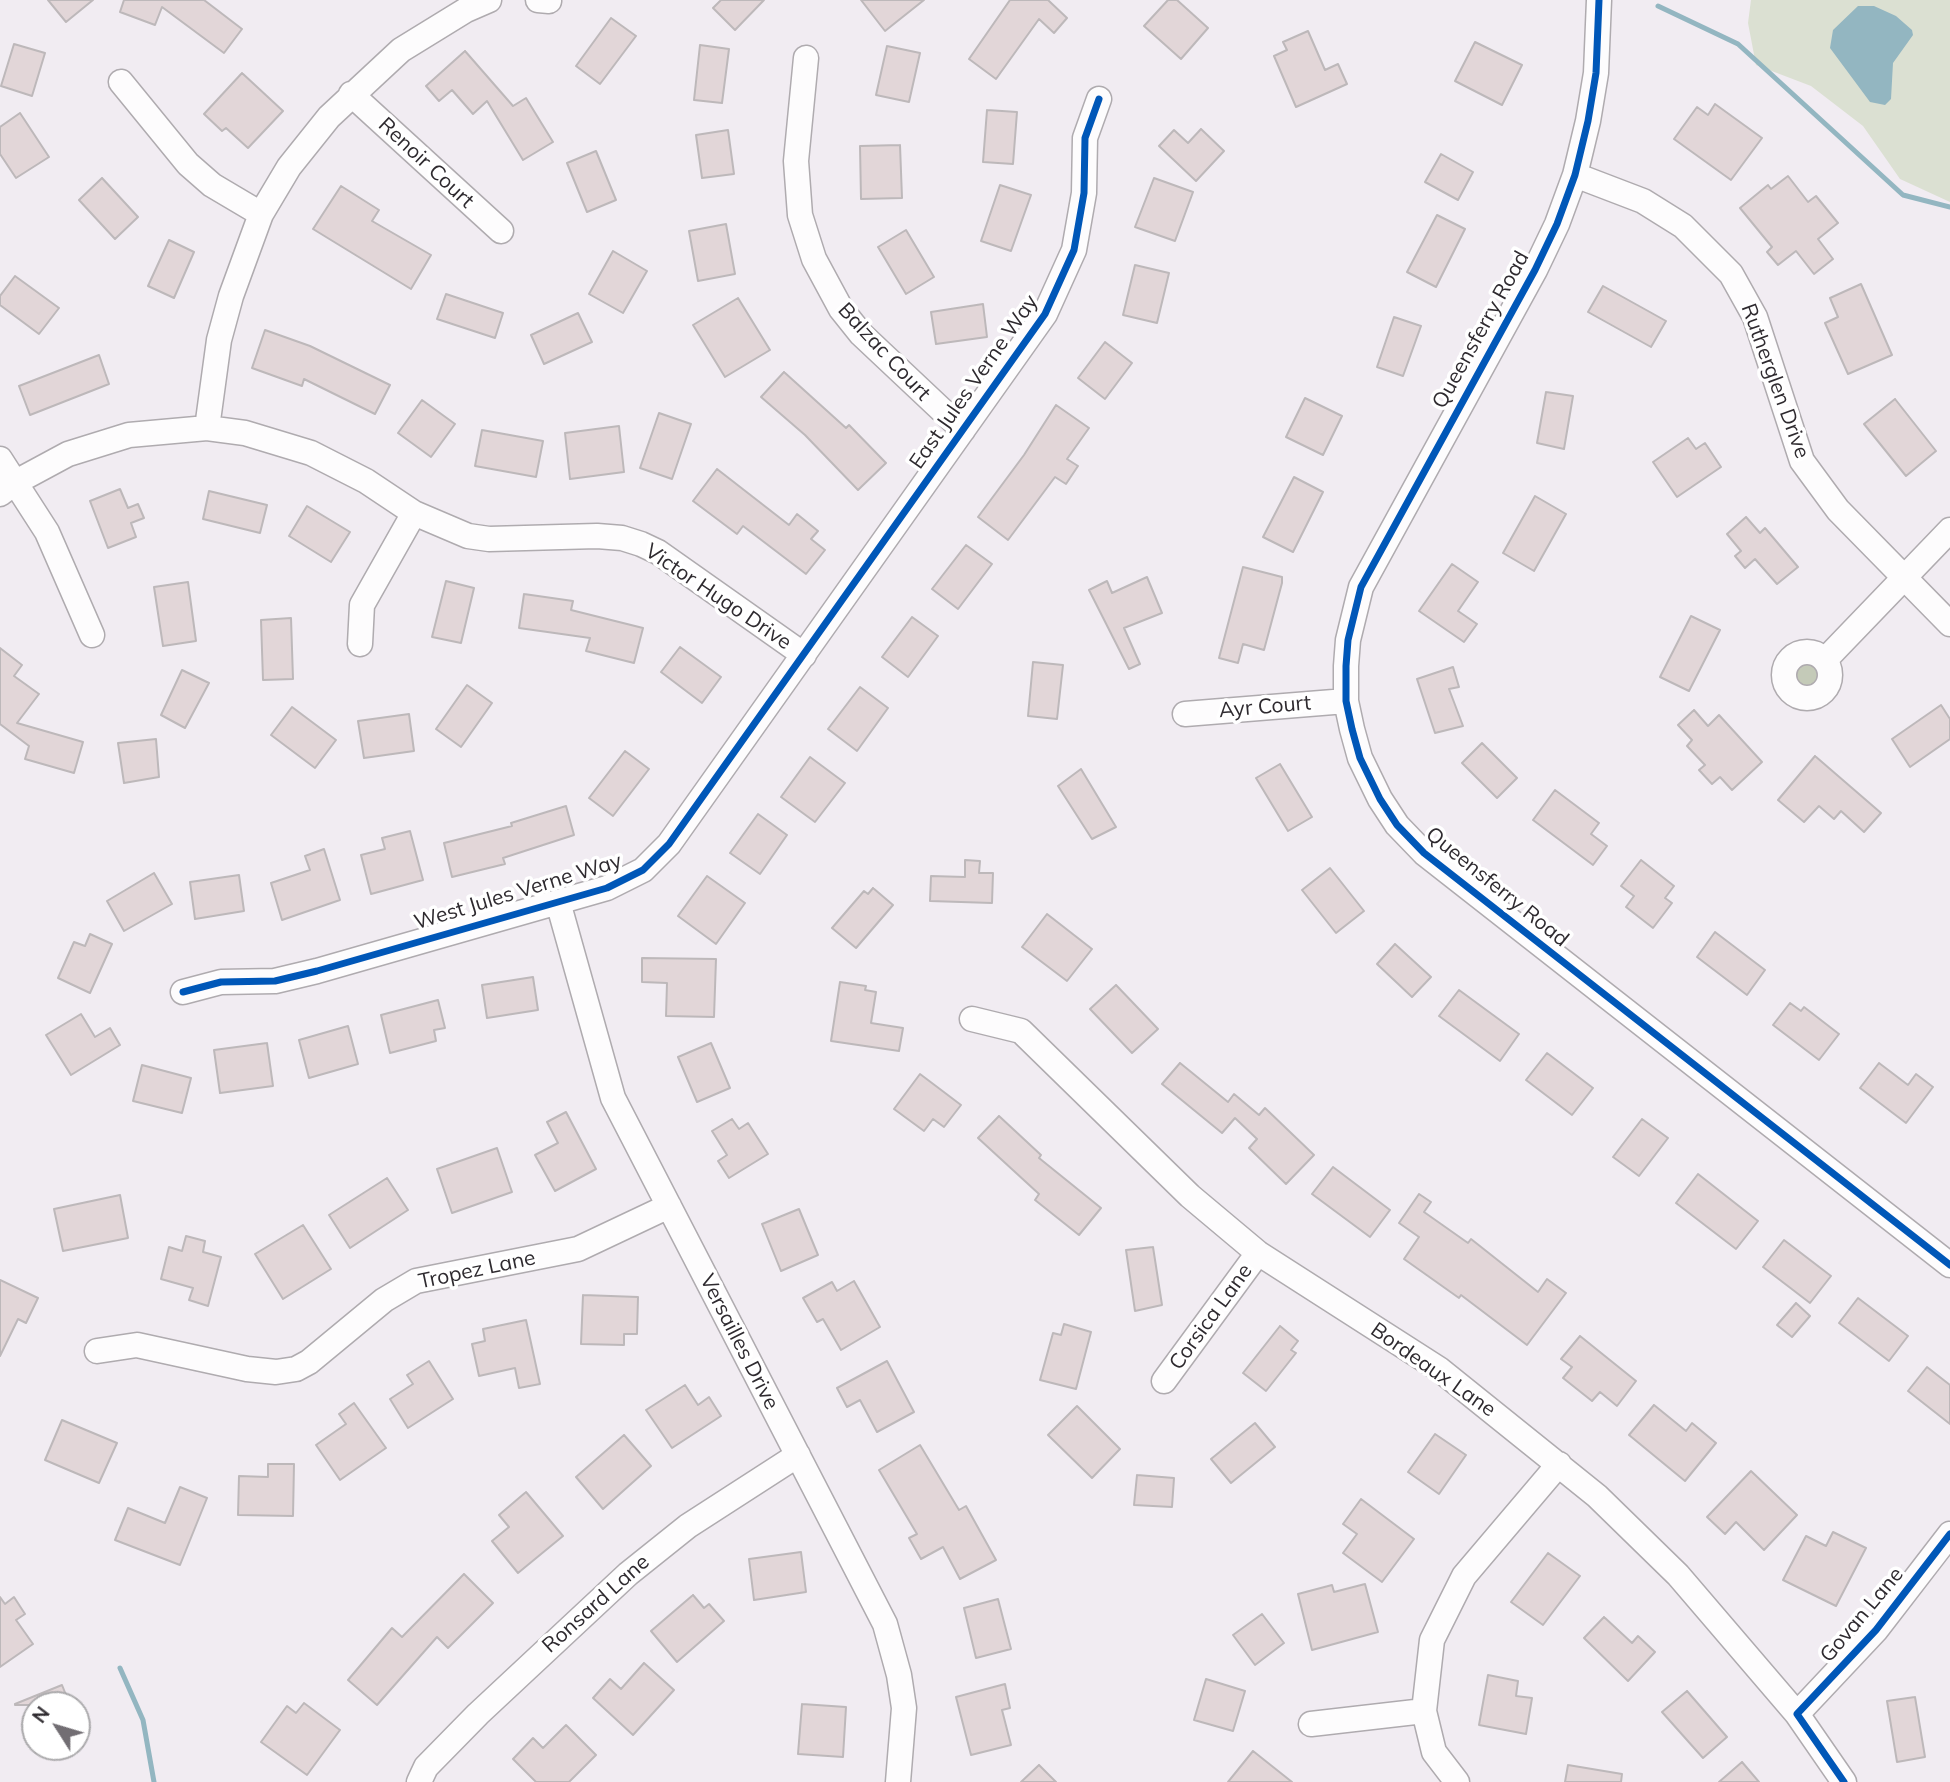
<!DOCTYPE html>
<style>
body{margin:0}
#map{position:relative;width:1950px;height:1782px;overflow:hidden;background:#f1ecf2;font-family:Mulish,sans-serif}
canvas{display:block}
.north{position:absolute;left:21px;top:1691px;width:70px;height:70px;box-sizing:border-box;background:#fff;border:2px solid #abaaac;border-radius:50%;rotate:307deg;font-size:19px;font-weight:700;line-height:28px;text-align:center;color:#2e2a2f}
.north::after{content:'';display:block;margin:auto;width:24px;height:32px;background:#726e73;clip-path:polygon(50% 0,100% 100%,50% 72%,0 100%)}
</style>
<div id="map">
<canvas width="1950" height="1782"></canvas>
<div class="north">N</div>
</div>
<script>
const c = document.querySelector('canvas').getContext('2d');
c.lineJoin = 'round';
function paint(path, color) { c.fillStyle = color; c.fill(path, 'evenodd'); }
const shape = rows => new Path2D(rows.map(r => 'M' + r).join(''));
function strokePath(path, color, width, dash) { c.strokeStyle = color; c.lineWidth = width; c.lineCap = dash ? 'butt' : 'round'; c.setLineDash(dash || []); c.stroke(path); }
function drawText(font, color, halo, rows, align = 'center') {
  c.font = font + ' Mulish,sans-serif'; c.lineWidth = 7; c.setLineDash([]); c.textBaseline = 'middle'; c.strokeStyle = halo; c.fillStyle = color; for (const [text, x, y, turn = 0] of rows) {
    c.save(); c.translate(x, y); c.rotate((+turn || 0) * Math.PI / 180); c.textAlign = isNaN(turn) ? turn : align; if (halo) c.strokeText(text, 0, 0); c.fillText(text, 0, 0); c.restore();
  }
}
paint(shape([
 [1751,0,1950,0,1950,202,1900,179,1863,126,1811,86,1756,65,1748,23]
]), '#dbe0d2');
paint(shape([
 '1794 675a13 13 0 1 1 26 0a13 13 0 1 1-26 0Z'
]), '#c4cab8');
paint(shape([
 [1858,6,1874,6,1896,16,1912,30,1913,35,1893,63,1891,99,1885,105,1870,102,1830,48,1833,30]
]), '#93b6c1');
strokePath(shape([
 [1658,6,1738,44,1903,195,1950,207],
 [120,1668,143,1720,154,1782]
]), '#93b6c1', 5);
const building = shape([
 [48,0,93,0,66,22,48,0],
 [124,0,204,0,242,29,224,53,162,7,155,25,120,12,124,0],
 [721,0,764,0,735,30,713,8,721,0],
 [861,0,924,0,885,31,861,0],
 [1010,0,1048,0,1067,18,1054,33,1039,19,996,79,969,59,1010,0],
 [1168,0,1177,0,1208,28,1181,59,1144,26,1168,0],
 [611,18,636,36,600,84,576,66,611,18],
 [1308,31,1325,70,1338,64,1347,84,1296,107,1274,56,1287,50,1283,42,1308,31],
 [1475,42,1522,65,1502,105,1455,81,1475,42],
 [14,44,45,53,32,96,1,86,14,44],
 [700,45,729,49,722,103,694,100,700,45],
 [887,46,920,53,909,102,876,95,887,46],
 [465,51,513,106,526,98,553,142,523,160,487,101,473,114,452,90,439,101,426,86,465,51],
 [242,73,283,111,248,148,226,128,222,131,204,114,242,73],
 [1715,104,1762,138,1731,180,1674,139,1697,107,1708,115,1715,104],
 [987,110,1017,112,1013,164,983,162,987,110],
 [20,113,49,157,16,178,0,154,0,127,20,113],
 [1201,129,1224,151,1196,181,1159,146,1174,130,1188,143,1201,129],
 [728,130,734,174,702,178,696,135,728,130],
 [900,145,902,198,861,199,860,146,900,145],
 [596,151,616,200,587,212,567,163,596,151],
 [1441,154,1473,172,1458,200,1425,182,1441,154],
 [1788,176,1808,202,1816,196,1838,223,1818,239,1833,259,1814,274,1796,251,1778,265,1767,252,1772,247,1740,208,1768,185,1771,189,1788,176],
 [102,178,138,217,115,239,79,200,102,178],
 [1154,178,1193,192,1175,241,1135,227,1154,178],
 [1000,185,1031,195,1011,251,981,241,1000,185],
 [341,186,379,210,372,221,431,255,411,289,313,229,341,186],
 [1437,215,1465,229,1436,287,1407,272,1437,215],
 [726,224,735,274,698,281,689,231,726,224],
 [906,230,934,277,906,294,878,247,906,230],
 [169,240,194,252,174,298,148,286,169,240],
 [613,251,647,271,623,313,589,294,613,251],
 [1135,265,1169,273,1157,323,1123,315,1135,265],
 [15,276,59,308,39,334,0,305,0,296,15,276],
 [1861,284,1892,355,1848,374,1825,323,1838,317,1830,298,1861,284],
 [1603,286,1666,321,1651,347,1588,312,1603,286],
 [446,294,503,313,495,338,437,319,446,294],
 [738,298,770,350,725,377,693,325,738,298],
 [983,304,987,337,936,344,931,312,983,304],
 [578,313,592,342,544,364,531,335,578,313],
 [1394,317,1421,326,1403,376,1377,367,1394,317],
 [265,330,310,346,390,385,375,414,304,379,302,386,252,368,265,330],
 [1105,342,1132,363,1105,399,1078,378,1105,342],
 [99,355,109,384,30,415,19,386,99,355],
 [784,372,846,428,849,425,886,463,858,490,805,435,761,397,784,372],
 [1546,392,1573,396,1564,449,1537,443,1546,392],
 [1305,398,1342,416,1323,455,1286,437,1305,398],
 [1895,399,1936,451,1906,476,1864,424,1895,399],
 [422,400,455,424,431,457,398,433,422,400],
 [1056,405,1089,428,1067,459,1078,466,1066,484,1055,477,1008,540,978,517,1024,455,1056,405],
 [659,413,691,424,672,479,640,468,659,413],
 [619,426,624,472,570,479,565,433,619,426],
 [482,430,543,441,536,477,475,466,482,430],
 [1688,438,1696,449,1705,443,1721,467,1677,497,1653,462,1688,438],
 [717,469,789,525,797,514,818,531,811,539,825,550,806,574,743,526,737,534,693,501,717,469],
 [1294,477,1323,492,1293,552,1263,537,1294,477],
 [120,489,128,508,138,504,144,518,131,523,136,537,108,548,90,501,120,489],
 [209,491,267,505,260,533,203,519,209,491],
 [1535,496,1566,514,1534,571,1503,553,1535,496],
 [307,506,350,532,331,562,289,536,307,506],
 [1746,517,1760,533,1765,528,1798,567,1777,584,1755,559,1745,568,1735,556,1741,551,1727,534,1746,517],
 [966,545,992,564,958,609,932,589,966,545],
 [1452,564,1478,582,1458,611,1477,624,1464,642,1419,611,1452,564],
 [1243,567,1282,577,1282,583,1264,650,1243,644,1238,663,1219,658,1243,567],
 [1147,577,1162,613,1124,628,1140,664,1129,669,1089,590,1107,581,1112,593,1147,577],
 [446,581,474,588,461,643,432,637,446,581],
 [188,582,196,641,163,646,154,587,188,582],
 [524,594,573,601,571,610,643,628,634,663,586,651,590,638,519,628,524,594],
 [1691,616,1720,630,1689,691,1660,677,1691,616],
 [912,617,938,636,908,677,882,657,912,617],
 [291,618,293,679,263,680,261,620,291,618],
 [680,647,721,677,702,703,661,672,680,647],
 [0,648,22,665,14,676,39,694,17,723,83,742,74,773,25,759,29,746,0,724,0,648],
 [1033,662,1063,665,1057,719,1028,716,1033,662],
 [1453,667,1459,687,1449,689,1463,726,1435,733,1417,679,1453,667],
 [182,670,209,683,185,728,161,715,182,670],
 [467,685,492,703,461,747,436,729,467,685],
 [860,687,888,708,857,751,828,729,860,687],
 [1941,705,1950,719,1950,739,1910,767,1892,739,1941,705],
 [292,707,336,740,315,768,271,735,292,707],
 [1694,710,1708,726,1719,715,1762,762,1732,790,1720,777,1712,784,1699,770,1705,765,1687,746,1692,740,1678,725,1694,710],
 [409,714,414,751,364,758,358,721,409,714],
 [156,739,159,777,124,783,118,743,156,739],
 [1482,743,1517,778,1497,798,1462,763,1482,743],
 [625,751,649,769,613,816,589,798,625,751],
 [1815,756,1881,813,1864,832,1841,811,1834,819,1819,806,1804,822,1778,800,1815,756],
 [810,757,845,783,815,822,781,797,810,757],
 [1280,764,1312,817,1288,831,1256,778,1280,764],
 [1081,769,1116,827,1092,839,1058,786,1081,769],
 [1555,790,1599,823,1591,834,1607,846,1593,865,1533,820,1555,790],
 [566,806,574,835,503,858,505,864,452,877,444,843,512,826,511,823,566,806],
 [758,814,787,835,760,874,730,853,758,814],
 [410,831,423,880,371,894,361,855,385,849,382,838,410,831],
 [324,849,340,900,282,920,271,883,310,870,305,856,324,849],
 [965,860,980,861,979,873,993,873,992,903,930,901,931,876,965,877,965,860],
 [1641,860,1674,886,1665,898,1672,903,1653,928,1626,907,1634,896,1621,886,1641,860],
 [1330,868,1364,911,1336,933,1302,890,1330,868],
 [154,873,172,904,124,931,107,901,154,873],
 [239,875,244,911,195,919,190,882,239,875],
 [707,876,745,903,716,944,678,916,707,876],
 [873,888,893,905,856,948,832,928,864,891,868,894,873,888],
 [1047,914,1092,949,1067,981,1022,947,1047,914],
 [1715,932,1765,970,1747,995,1697,957,1715,932],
 [90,934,112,944,90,993,58,978,74,942,85,946,90,934],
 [1395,944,1431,977,1412,997,1377,964,1395,944],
 [642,958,716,959,714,1017,666,1016,667,983,642,982,642,958],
 [533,977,538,1010,487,1018,482,985,533,977],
 [840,982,866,986,865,990,876,992,871,1023,903,1028,899,1051,831,1041,840,982],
 [1116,985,1158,1029,1132,1053,1090,1009,1116,985],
 [1459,990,1519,1034,1500,1061,1439,1016,1459,990],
 [438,1000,445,1028,434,1030,436,1041,390,1053,381,1015,438,1000],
 [1790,1003,1801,1011,1804,1007,1839,1034,1819,1060,1773,1025,1790,1003],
 [81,1014,95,1037,110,1028,120,1045,71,1075,46,1035,81,1014],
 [348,1026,358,1064,309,1078,299,1040,348,1026],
 [267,1043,273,1086,220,1093,214,1050,267,1043],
 [711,1043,730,1088,697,1102,678,1057,711,1043],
 [1547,1053,1593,1088,1572,1115,1526,1080,1547,1053],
 [1180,1063,1228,1102,1234,1094,1259,1115,1265,1108,1314,1155,1286,1184,1249,1148,1257,1139,1235,1118,1222,1133,1162,1084,1180,1063],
 [1879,1063,1908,1085,1916,1074,1933,1087,1906,1123,1860,1088,1879,1063],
 [142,1065,191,1078,182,1113,133,1101,142,1065],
 [920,1074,961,1105,944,1127,933,1119,924,1131,894,1109,920,1074],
 [566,1112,596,1169,555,1191,535,1155,558,1143,547,1122,566,1112],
 [999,1116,1041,1155,1039,1158,1101,1208,1079,1235,1035,1200,1039,1194,978,1138,999,1116],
 [732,1119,739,1129,748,1123,768,1154,729,1178,718,1161,727,1155,712,1131,732,1119],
 [1642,1119,1668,1138,1639,1176,1613,1157,1642,1119],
 [497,1148,512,1192,452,1213,437,1169,497,1148],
 [1333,1167,1390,1210,1370,1237,1312,1194,1333,1167],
 [1698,1174,1758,1221,1736,1249,1676,1203,1698,1174],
 [387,1178,408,1210,350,1248,329,1215,387,1178],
 [1419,1194,1431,1202,1424,1212,1468,1243,1471,1239,1538,1292,1547,1279,1566,1293,1527,1345,1461,1295,1459,1298,1404,1259,1419,1237,1399,1223,1419,1194],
 [120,1195,128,1238,63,1251,54,1209,120,1195],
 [799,1209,818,1255,781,1271,762,1224,799,1209],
 [303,1225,331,1269,283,1299,255,1254,303,1225],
 [186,1236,205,1241,203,1252,221,1257,208,1306,189,1300,193,1288,161,1279,169,1247,182,1251,186,1236],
 [1784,1240,1831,1276,1810,1303,1763,1267,1784,1240],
 [1153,1247,1162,1305,1135,1311,1126,1250,1153,1247],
 [0,1280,38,1298,26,1323,18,1319,0,1356,0,1280],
 [854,1281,880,1327,841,1350,823,1319,817,1322,803,1298,832,1282,837,1291,854,1281],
 [583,1295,638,1297,637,1334,624,1334,624,1345,581,1344,583,1295],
 [1858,1298,1908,1336,1889,1361,1839,1323,1858,1298],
 [1796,1303,1810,1316,1792,1337,1777,1325,1796,1303],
 [526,1320,540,1384,519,1388,515,1368,479,1376,472,1344,485,1341,483,1329,526,1320],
 [1064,1324,1091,1332,1076,1389,1040,1380,1053,1333,1061,1335,1064,1324],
 [1280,1326,1298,1341,1291,1350,1296,1353,1266,1391,1243,1373,1280,1326],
 [1580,1336,1636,1381,1617,1406,1600,1392,1592,1401,1563,1378,1572,1367,1561,1359,1580,1336],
 [429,1361,453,1399,408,1428,390,1399,413,1384,407,1375,429,1361],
 [887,1361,914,1412,877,1432,860,1400,847,1407,837,1388,887,1361],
 [1927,1367,1950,1385,1950,1424,1908,1391,1927,1367],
 [685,1385,698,1405,709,1397,721,1416,672,1448,646,1410,685,1385],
 [354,1403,386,1448,340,1480,316,1445,346,1424,339,1414,354,1403],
 [1654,1405,1686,1431,1692,1423,1716,1443,1685,1481,1629,1435,1654,1405],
 [1077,1406,1120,1449,1092,1478,1048,1435,1077,1406],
 [62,1420,117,1443,99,1483,45,1460,62,1420],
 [1255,1423,1275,1447,1231,1483,1211,1459,1255,1423],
 [1435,1434,1466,1455,1439,1494,1408,1472,1435,1434],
 [624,1435,651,1466,603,1509,576,1477,624,1435],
 [920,1445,959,1510,966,1506,996,1560,960,1579,943,1547,921,1559,909,1538,917,1534,879,1470,920,1445],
 [268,1464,294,1464,293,1516,238,1515,239,1476,268,1477,268,1464],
 [1751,1471,1797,1515,1764,1550,1736,1522,1725,1534,1707,1517,1751,1471],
 [1137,1475,1174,1478,1172,1507,1134,1505,1137,1475],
 [180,1487,207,1498,180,1565,115,1540,128,1508,165,1523,180,1487],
 [526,1492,563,1536,518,1573,492,1541,509,1527,499,1515,526,1492],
 [1361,1499,1414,1539,1382,1582,1343,1553,1357,1534,1343,1524,1361,1499],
 [1833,1532,1866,1548,1836,1606,1783,1580,1806,1536,1826,1546,1833,1532],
 [801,1552,806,1592,754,1600,749,1559,801,1552],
 [1548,1553,1580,1576,1543,1625,1511,1602,1548,1553],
 [464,1574,493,1603,448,1648,437,1637,377,1705,348,1680,392,1628,402,1637,464,1574],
 [1365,1584,1378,1632,1312,1650,1298,1594,1332,1585,1334,1592,1365,1584],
 [693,1595,704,1608,709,1604,724,1621,677,1662,651,1631,693,1595],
 [0,1597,5,1604,14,1597,25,1614,16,1620,33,1644,0,1667,0,1597],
 [998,1599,1011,1649,976,1658,964,1608,998,1599],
 [1262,1614,1284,1643,1255,1665,1233,1635,1262,1614],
 [1604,1617,1632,1643,1638,1636,1655,1652,1628,1681,1584,1638,1604,1617],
 [644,1663,674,1690,633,1735,593,1698,610,1679,621,1689,644,1663],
 [1488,1675,1518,1681,1516,1696,1532,1698,1526,1734,1479,1725,1488,1675],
 [1206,1679,1245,1691,1233,1731,1194,1720,1206,1679],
 [1005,1684,1010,1708,1002,1710,1011,1745,971,1755,956,1697,1005,1684],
 [62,1685,70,1705,15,1705,15,1704,62,1685],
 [1687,1691,1727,1737,1703,1758,1662,1712,1687,1691],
 [1915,1697,1925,1757,1897,1762,1887,1701,1915,1697],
 [304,1703,340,1730,307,1775,261,1742,287,1706,296,1713,304,1703],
 [802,1704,846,1707,843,1757,798,1754,802,1704],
 [566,1725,596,1755,569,1782,536,1782,513,1759,533,1738,543,1748,566,1725],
 [1253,1751,1292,1782,1228,1782,1253,1751],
 [1742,1762,1759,1782,1719,1782,1742,1762],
 [1039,1765,1056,1782,1021,1782,1039,1765],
 [1568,1765,1622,1774,1621,1782,1565,1782,1568,1765]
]);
paint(building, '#e2d6d8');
strokePath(building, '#bdb8ba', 2);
const minor = shape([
 [538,0,549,1],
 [1599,0,1596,73,1588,121,1575,175,1557,224,1535,270,1361,587,1348,640,1346,666,1346,701,1352,729,1360,758,1380,799,1397,825,1424,853,1950,1265],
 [806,58,796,161,800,215,814,259,841,309,861,334,963,430],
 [121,82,188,164,212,185,261,214],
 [351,94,501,231],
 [1575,175,1643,201,1683,226,1731,274,1755,317,1802,461,1838,510,1950,624],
 [207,428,219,340,231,296,261,214,289,167,329,117,401,50,466,10,489,0],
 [0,459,47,532,92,635],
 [0,494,16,482,68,454,129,435,207,428,245,433,311,453,366,481,414,513,468,536,489,539,597,536,622,538,641,544,658,552,804,655],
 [360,644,362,605,414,513],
 '1784 675a23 23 0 1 1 46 0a23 23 0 1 1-46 0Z',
 [1825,660,1950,530],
 [1185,714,1346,701],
 [558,902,613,1098,885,1624,899,1675,904,1708,898,1782],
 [183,992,221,982,275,981,317,971,607,888,643,870,669,844,1045,314,1074,250,1084,193,1085,138,1099,99],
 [972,1019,1021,1031,1190,1196,1258,1253,1439,1369,1597,1496,1678,1575,1797,1714,1844,1782],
 [97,1351,137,1345,247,1369,276,1372,296,1369,309,1362,384,1300,416,1281,578,1249,669,1206],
 [1164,1381,1258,1253],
 [1797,1714,1876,1630,1950,1534],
 [1311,1724,1424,1711],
 [419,1782,426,1767,478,1714,628,1574,688,1526,798,1455],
 [1457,1782,1434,1752,1424,1711,1432,1640,1464,1576,1559,1464]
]);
strokePath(minor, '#afabaf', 27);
strokePath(minor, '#fdfcfd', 24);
strokePath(shape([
 [1599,0,1596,73,1588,121,1575,175,1557,224,1535,270,1361,587,1348,640,1346,666,1346,701,1352,729,1360,758,1380,799,1397,825,1424,853,1950,1265],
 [183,992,221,982,275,981,317,971,607,888,643,870,669,844,1045,314,1074,250,1084,193,1085,138,1099,99],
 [1844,1782,1797,1714,1876,1630,1950,1534]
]), '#0057b8', 7);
drawText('21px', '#2e2a2f', '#fff', [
 ["Renoir Court",426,163,43],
 ["Queensferry Road",1481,330,-61],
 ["Balzac Court",884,352,47],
 ["Rutherglen Drive",1775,381,70],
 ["East Jules Verne Way",974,382,-55],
 ["Victor Hugo Drive",718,597,34],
 ["Ayr Court",1265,707,-5],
 ["Queensferry Road",1497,887,39],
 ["West Jules Verne Way",518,892,-17],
 ["Tropez Lane",477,1270,-12],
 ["Corsica Lane",1211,1317,-54],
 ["Versailles Drive",739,1342,63],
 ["Bordeaux Lane",1433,1370,35],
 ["Ronsard Lane",596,1604,-42],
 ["Govan Lane",1862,1615,-50]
]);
</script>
